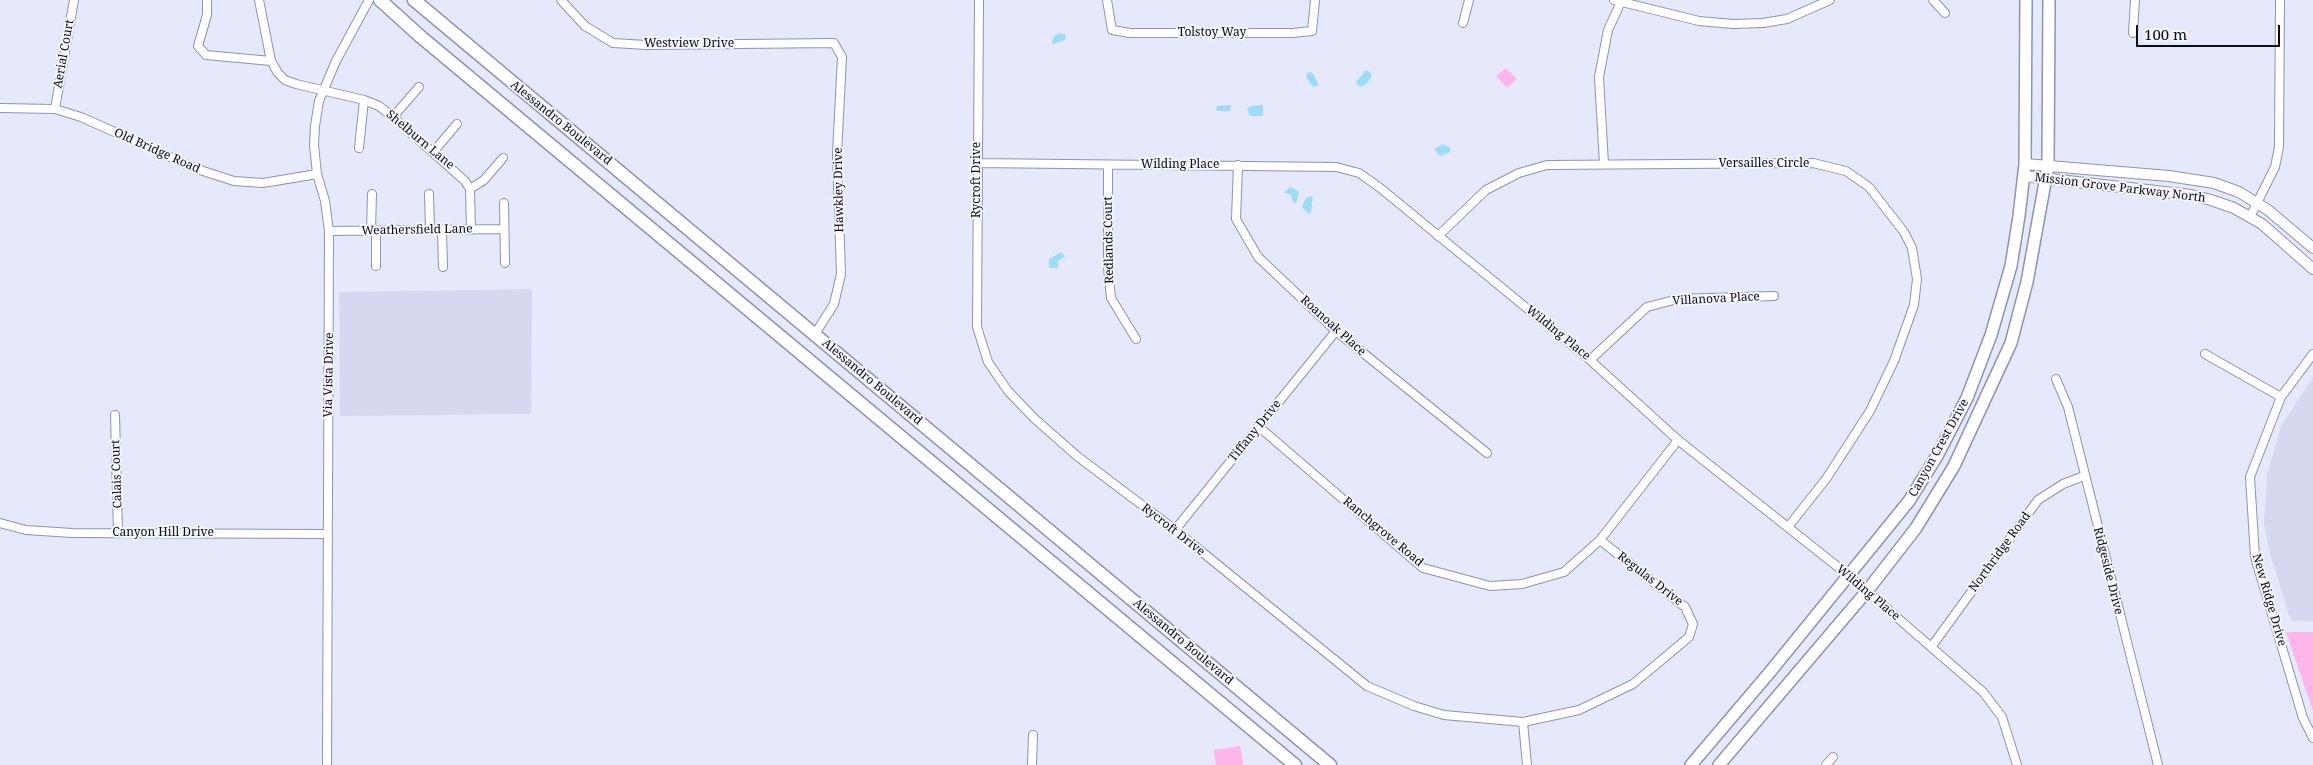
<!DOCTYPE html>
<style>
body{margin:0}
#map{position:relative;width:2313px;height:765px;overflow:hidden;background:#e6e8fb;font-family:"Noto Serif",serif}
canvas{display:block}
.scale{position:absolute;left:2136px;top:25px;width:144px;height:22px;box-sizing:border-box;border:2px solid #0b0c16;border-top:0;padding-left:6px;font-size:15px;line-height:18px;white-space:nowrap;color:#0b0c16;-webkit-text-stroke:4px #f5f6fd;paint-order:stroke}
</style>
<div id="map">
<canvas width="2313" height="765"></canvas>
<div class="scale">100 m</div>
</div>
<script>
const c = document.querySelector('canvas').getContext('2d');
c.lineJoin = 'round';
function paint(path, color) { c.fillStyle = color; c.fill(path, 'evenodd'); }
const shape = rows => new Path2D(rows.map(r => 'M' + r).join(''));
function strokePath(path, color, width, dash) { c.strokeStyle = color; c.lineWidth = width; c.lineCap = dash ? 'butt' : 'round'; c.setLineDash(dash || []); c.stroke(path); }
function drawText(font, color, halo, rows, align = 'center') {
  c.font = font + ' "Noto Serif",serif'; c.lineWidth = 4; c.setLineDash([]); c.textBaseline = 'middle'; c.strokeStyle = halo; c.fillStyle = color; for (const [text, x, y, turn = 0] of rows) {
    c.save(); c.translate(x, y); c.rotate((+turn || 0) * Math.PI / 180); c.textAlign = isNaN(turn) ? turn : align; if (halo) c.strokeText(text, 0, 0); c.fillText(text, 0, 0); c.restore();
  }
}
paint(shape([
 [532,289,531,414,340,416,339,292],
 [2313,377,2313,621,2291,621,2270,554,2264,523,2267,475,2281,426]
]), '#d6d8ef');
paint(shape([
 [1506,68,1517,79,1507,88,1496,76],
 [2286,632,2313,632,2313,711],
 [1240,746,1243,765,1216,765,1214,750]
]), '#fdb5ea');
paint(shape([
 [1060,33,1066,35,1065,40,1052,44,1054,36],
 [1366,70,1371,73,1371,78,1365,85,1360,87,1356,82],
 [1312,72,1319,85,1313,87,1306,77,1307,73],
 [1231,105,1230,111,1216,111,1217,106],
 [1263,105,1263,116,1250,116,1247,110,1250,106],
 [1443,144,1450,148,1450,152,1440,156,1434,149],
 [1291,187,1299,192,1296,203,1293,202,1291,195,1284,192],
 [1313,196,1311,213,1308,213,1302,207,1306,198],
 [1061,252,1065,256,1058,261,1058,268,1049,268,1049,259]
]), '#9ddcf5');
const minor = shape([
 [207,0,207,15,198,46,206,55,271,61],
 [259,0,271,61,278,73,285,80,296,84,364,100,379,106,393,117,465,181,470,189,471,230],
 [561,0,585,26,613,43,646,45,834,43,842,57,837,154,841,274,834,304,815,334],
 [979,0,977,327,988,362,1008,391,1035,419,1077,456,1175,530,1367,686,1414,706,1444,715,1523,722,1579,710,1633,684,1689,637,1693,624,1685,607,1600,540],
 [1107,0,1112,30,1130,33,1293,33,1312,31,1315,0],
 [1614,0,1699,21,1733,24,1763,23,1787,19,1830,0],
 [1933,0,1945,13],
 [1463,23,1469,0],
 [2133,33,2135,0],
 [0,108,55,109,81,117,197,169,234,181,263,183,317,174],
 [55,109,74,0],
 [393,117,419,87],
 [359,148,364,100],
 [434,151,457,124],
 [977,163,1336,167,1359,173,1379,187,1590,360,1678,440,1848,575,1983,692,2002,717,2017,765],
 [1604,164,1599,77,1608,30,1621,2],
 [1108,165,1108,267,1111,298,1136,339],
 [1238,165,1236,219,1258,257,1336,331,1487,453],
 [470,189,484,180,503,158],
 [429,194,430,230],
 [504,203,505,263],
 [2250,217,2275,167,2279,147,2280,0],
 [371,230,372,194],
 [442,230,443,267],
 [329,231,504,229],
 [1438,236,1486,190,1519,173,1547,165,1813,163,1846,171,1869,187,1904,232,1912,248,1917,279,1914,305,1894,361,1870,411,1826,479,1788,527],
 [376,266,376,230],
 [2205,354,2281,397],
 [2313,354,2281,397,2250,477,2255,557,2303,718,2313,738],
 [1590,360,1647,307,1678,299,1774,296],
 [2056,379,2068,407,2158,765],
 [115,415,118,532],
 [1258,426,1423,568,1490,586,1522,584,1564,572,1600,540,1678,440],
 [0,523,26,530,72,533,327,534],
 [1175,530,1336,331],
 [1932,646,2038,500,2063,484,2084,476],
 [1523,722,1527,765],
 [327,765,329,231,325,201,317,174,314,145,315,126,319,101,336,61,369,0],
 [1032,765,1033,735],
 [1826,765,1833,757]
]);
const tertiary = shape([
 [2025,164,2169,176,2214,183,2239,192,2268,210,2313,248],
 [2024,176,2191,195,2211,200,2234,208,2262,224,2313,269]
]);
const secondary = shape([
 [1691,765,1770,672,1909,501,1937,456,1967,398,1991,335,2011,266,2019,216,2025,164,2026,0],
 [1719,765,1867,591,1916,528,1954,466,2011,343,2027,282,2048,166,2049,0]
]);
const primary = shape([
 [380,0,421,37,1295,765],
 [414,0,1330,765]
]);
strokePath(minor, '#8f92b0', 10);
strokePath(tertiary, '#8f92b0', 12);
strokePath(secondary, '#8f92b0', 14);
strokePath(primary, '#8f92b0', 15);
strokePath(minor, '#fff', 8);
strokePath(tertiary, '#fff', 10);
strokePath(secondary, '#fff', 11);
strokePath(primary, '#fff', 12);
drawText('12px', '#0b0c16', '#f5f6fd', [
 ["Tolstoy Way",1212,33],
 ["Westview Drive",689,44],
 ["Aerial Court",64,54,-80],
 ["Alessandro Boulevard",561,123,39],
 ["Shelburn Lane",420,140,40],
 ["Old Bridge Road",157,151,24],
 ["Versailles Circle",1764,164],
 ["Wilding Place",1180,165],
 ["Rycroft Drive",977,180,-90],
 ["Mission Grove Parkway North",2120,188,7],
 ["Hawkley Drive",839,190,-91],
 ["Weathersfield Lane",417,230,-1],
 ["Redlands Court",1109,240,-91],
 ["Villanova Place",1716,299,-3],
 ["Roanoak Place",1333,326,42],
 ["Wilding Place",1558,333,39],
 ["Via Vista Drive",329,375,-89],
 ["Alessandro Boulevard",872,382,40],
 ["Tiffany Drive",1255,431,-51],
 ["Canyon Crest Drive",1939,448,-61],
 ["Calais Court",117,474,-92],
 ["Rycroft Drive",1173,530,38],
 ["Ranchgrove Road",1383,532,40],
 ["Canyon Hill Drive",163,533],
 ["Northridge Road",2000,552,-54],
 ["Ridgeside Drive",2108,571,76],
 ["Regulas Drive",1650,579,38],
 ["Wilding Place",1868,593,40],
 ["New Ridge Drive",2269,600,74],
 ["Alessandro Boulevard",1183,642,40]
]);
</script>
